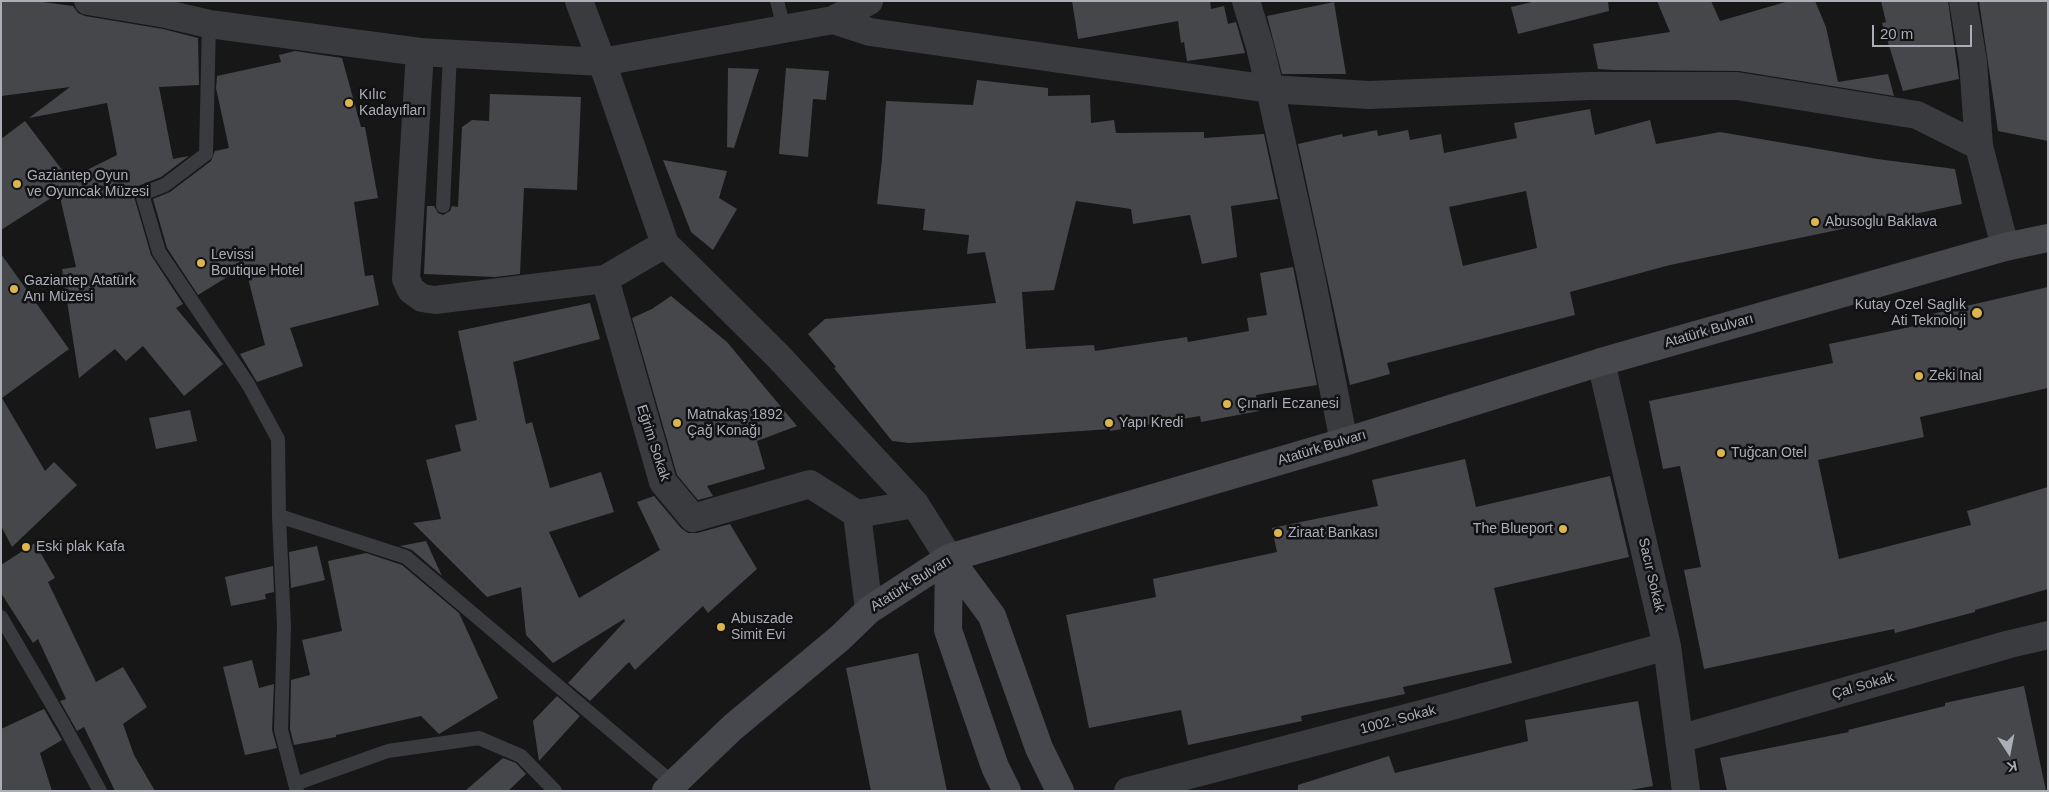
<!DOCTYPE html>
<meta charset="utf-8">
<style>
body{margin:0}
#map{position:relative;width:2049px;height:792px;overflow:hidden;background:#171718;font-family:Arial,sans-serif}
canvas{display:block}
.frame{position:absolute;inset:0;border:2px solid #abaeb7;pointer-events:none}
.north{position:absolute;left:1984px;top:727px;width:50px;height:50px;-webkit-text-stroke:4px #121214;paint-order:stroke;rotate:169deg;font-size:14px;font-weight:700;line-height:20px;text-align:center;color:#abaeb7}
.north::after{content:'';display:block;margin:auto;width:18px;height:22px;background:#abaeb7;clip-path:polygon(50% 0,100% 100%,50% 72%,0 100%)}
.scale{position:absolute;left:1872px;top:25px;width:100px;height:22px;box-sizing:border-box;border:2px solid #abaeb7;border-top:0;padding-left:6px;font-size:15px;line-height:18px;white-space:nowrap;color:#abaeb7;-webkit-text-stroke:4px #121214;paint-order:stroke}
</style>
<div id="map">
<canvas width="2049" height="792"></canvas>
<div class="frame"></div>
<div class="north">K</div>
<div class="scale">20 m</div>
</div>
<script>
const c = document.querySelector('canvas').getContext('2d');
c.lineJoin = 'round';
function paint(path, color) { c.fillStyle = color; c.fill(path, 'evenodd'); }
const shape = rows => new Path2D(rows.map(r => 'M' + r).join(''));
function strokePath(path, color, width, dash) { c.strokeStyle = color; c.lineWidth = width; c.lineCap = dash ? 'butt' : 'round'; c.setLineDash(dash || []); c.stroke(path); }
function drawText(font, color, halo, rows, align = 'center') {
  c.font = font + ' Arial,sans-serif'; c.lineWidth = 5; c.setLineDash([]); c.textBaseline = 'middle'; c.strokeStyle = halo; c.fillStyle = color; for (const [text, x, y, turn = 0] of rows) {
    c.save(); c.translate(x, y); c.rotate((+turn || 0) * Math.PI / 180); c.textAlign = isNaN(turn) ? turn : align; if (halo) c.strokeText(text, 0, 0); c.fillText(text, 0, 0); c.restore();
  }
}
paint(shape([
 [1,1,35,1,73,6,78,13,85,16,163,29,198,38,199,85,159,87,173,159,189,156,161,177,138,186,133,193,151,255,183,304,176,308,223,364,184,396,143,346,126,361,115,349,79,378,62,269,76,267,59,193,1,230,1,139,25,121,69,179,117,155,107,103,29,118,70,87,1,96],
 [1072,1,1210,1,1211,9,1224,6,1228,24,1236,22,1245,53,1187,61,1184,42,1181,43,1178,21,1078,39],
 [1536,1,1608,1,1609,11,1518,34,1511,7],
 [1657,1,1711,1,1720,21,1789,1,1815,1,1826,27,1838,82,1888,74,1894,96,1739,71,1613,70,1598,69,1593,44,1670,32],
 [1881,1,1948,1,1959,79,1903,91,1882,23,1886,22],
 [1979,1,2048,1,2048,141,1998,131],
 [1334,2,1346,74,1282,74,1267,16],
 [295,51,342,58,361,127,365,127,378,198,354,202,365,276,373,275,379,305,290,328,303,366,257,382,240,354,265,345,245,266,198,295,167,248,153,199,170,192,211,161,215,151,229,148,216,88,217,76,281,62,279,55],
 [728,68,759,69,734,148,727,147],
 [786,68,829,71,826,100,813,99,808,157,779,154],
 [977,80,1048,88,1048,96,1090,95,1091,123,1114,120,1116,133,1204,132,1204,138,1264,134,1278,199,1231,206,1237,257,1202,264,1190,215,1133,224,1131,209,1076,201,1054,290,1022,292,1026,349,1094,345,1095,351,1187,337,1188,342,1249,331,1247,318,1267,315,1260,273,1293,267,1317,385,1256,395,1259,411,1201,422,1200,416,1110,431,1110,429,909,443,892,441,834,368,836,367,808,334,825,319,996,303,985,252,967,254,969,235,923,230,925,209,877,204,882,159,886,101,973,105],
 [490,94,581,97,577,190,524,188,520,274,495,277,424,274,427,206,434,206,438,213,443,215,450,211,452,206,458,207,462,127,472,120,489,121],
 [1590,109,1595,135,1650,120,1656,144,1720,132,1877,159,1955,169,1962,204,1670,265,1570,292,1575,315,1387,363,1390,374,1350,385,1298,144,1342,134,1343,137,1377,130,1378,136,1408,130,1410,140,1441,134,1444,153,1517,138,1514,123],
 [1526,191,1537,248,1463,266,1449,207],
 [663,160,727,171,719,198,737,209,713,250,691,232],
 [1,254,69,349,2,398,45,471,54,462,77,485,12,547,1,526],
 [2048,287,2048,388,1920,417,1924,437,1818,460,1839,559,1971,525,1967,511,2048,487,2048,589,1975,610,1975,612,1895,633,1894,629,1704,669,1684,570,1701,567,1680,466,1663,469,1649,401,1833,363,1829,344,1934,322,1932,314],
 [671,296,727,342,797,426,757,441,765,469,707,486,713,496,698,500,677,475,632,318,652,309],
 [590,303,600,339,513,362,526,424,532,422,550,488,601,472,614,512,549,532,579,598,660,550,637,502,654,496,681,528,688,533,697,533,730,524,757,569,708,613,703,606,635,670,629,662,590,701,568,683,625,621,624,619,553,663,526,635,521,587,487,597,413,523,441,519,426,460,461,451,455,425,477,420,458,331],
 [190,410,197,441,156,449,149,418],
 [1465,459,1476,507,1610,476,1629,557,1494,588,1512,663,1403,687,1405,694,1301,716,1302,721,1188,745,1181,710,1089,728,1066,615,1156,597,1153,579,1277,552,1272,528,1378,506,1372,480],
 [426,541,442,576,412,550,400,546],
 [35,543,55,578,48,582,96,682,123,667,147,707,123,724,134,755,155,791,115,791,84,727,77,731,60,701,66,699,38,639,33,643,1,593,1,565],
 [317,546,325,580,291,588,289,552],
 [366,553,402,565,459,613,498,698,439,734,421,716,336,735,336,737,294,745,290,729,291,680,310,675,302,640,342,631,328,561],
 [273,566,274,592,265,594,266,599,231,606,225,577],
 [918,653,947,791,871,791,846,668],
 [252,660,259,688,274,684,272,730,277,748,245,755,223,667],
 [2024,686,2046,791,1727,791,1720,758,1849,732,1848,730,1945,706,1945,703],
 [557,696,580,716,539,761,533,721],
 [1638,701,1653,786,1625,791,1298,791,1298,785,1389,756,1395,773,1528,741,1525,720],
 [44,709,62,740,40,753,52,791,1,791,1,729],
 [503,758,516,763,526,774,508,791,465,791]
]), '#46474b');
strokePath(shape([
 [777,1,784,28],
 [209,24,206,154,165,185,142,194,159,252,248,384,278,439,279,516,284,626,281,730,297,791],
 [443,206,450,53],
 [279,516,406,557,674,784],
 [1,617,64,725,100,791],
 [295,784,388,751,479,738,521,756,555,791]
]), '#3a3b3f', 14);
strokePath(shape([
 [1246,1,1260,47,1270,89,1310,271,1344,442],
 [1963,1,1973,62,1979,146,2005,247],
 [833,20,870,32,1270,89,1369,95,1589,86,1737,86,1917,115,1979,146],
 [420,52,406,279,411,290,422,298,435,300,605,279],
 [602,62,833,20,869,1],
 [665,244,605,279,663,482,693,518,810,484,857,514,869,610],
 [1601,362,1667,646,1686,791],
 [857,514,915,504],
 [1679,739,2010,644,2048,635],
 [1128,791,1448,707,1667,646]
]), '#3a3b3f', 28);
strokePath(shape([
 [88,1,166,14,209,24,420,52,602,62],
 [579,1,602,62,665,244,778,356,915,504,949,558]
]), '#3a3b3f', 28);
strokePath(shape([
 [949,558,992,616,1039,748,1060,791],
 [949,558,948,630,995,767,1007,791],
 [666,791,733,727,840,638,869,610,949,558,1344,442,1601,362,2005,247,2048,238]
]), '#47484d', 28);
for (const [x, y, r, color] of [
 [349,103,5,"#dbb64d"],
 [17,184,5,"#dbb64d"],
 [1815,222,5,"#dbb64d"],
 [201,263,5,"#dbb64d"],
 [14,289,5,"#dbb64d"],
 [1977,313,6,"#dbb64d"],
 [1919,376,5,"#dbb64d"],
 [1227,404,5,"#dbb64d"],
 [677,423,5,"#dbb64d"],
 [1109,423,5,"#dbb64d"],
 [1721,453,5,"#dbb64d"],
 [1563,529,5,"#dbb64d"],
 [1278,533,5,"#dbb64d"],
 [26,547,5,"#dbb64d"],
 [721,627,5,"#dbb64d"]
]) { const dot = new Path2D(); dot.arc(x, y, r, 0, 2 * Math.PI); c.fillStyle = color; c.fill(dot); strokePath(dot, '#121214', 2); }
drawText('14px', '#abaeb7', '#121214', [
 ["Kılıc",359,95],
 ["Kadayıfları",359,111],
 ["Gaziantep Oyun",27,176],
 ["ve Oyuncak Müzesi",27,192],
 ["Abusoglu Baklava",1825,222],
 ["Levissi",211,255],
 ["Boutique Hotel",211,271],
 ["Gaziantep Atatürk",24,281],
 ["Anı Müzesi",24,297],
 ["Kutay Ozel Saglık",1966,305,"right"],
 ["Ati Teknoloji",1966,321,"right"],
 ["Zeki Inal",1929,376],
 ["Çınarlı Eczanesi",1237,404],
 ["Matnakaş 1892",687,415],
 ["Çağ Konağı",687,431],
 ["Yapı Kredi",1119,423],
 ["Tuğcan Otel",1731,453],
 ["The Blueport",1553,529,"right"],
 ["Ziraat Bankası",1288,533],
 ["Eski plak Kafa",36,547],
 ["Abuszade",731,619],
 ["Simit Evi",731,635]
], 'left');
drawText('14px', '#abaeb7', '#121214', [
 ["Atatürk Bulvarı",1709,331,-16],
 ["Eğrim Sokak",653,443,72],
 ["Atatürk Bulvarı",1322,448,-17],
 ["Sacır Sokak",1651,575,77],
 ["Atatürk Bulvarı",911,584,-32],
 ["Çal Sokak",1863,686,-16],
 ["1002. Sokak",1398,720,-15]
]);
</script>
